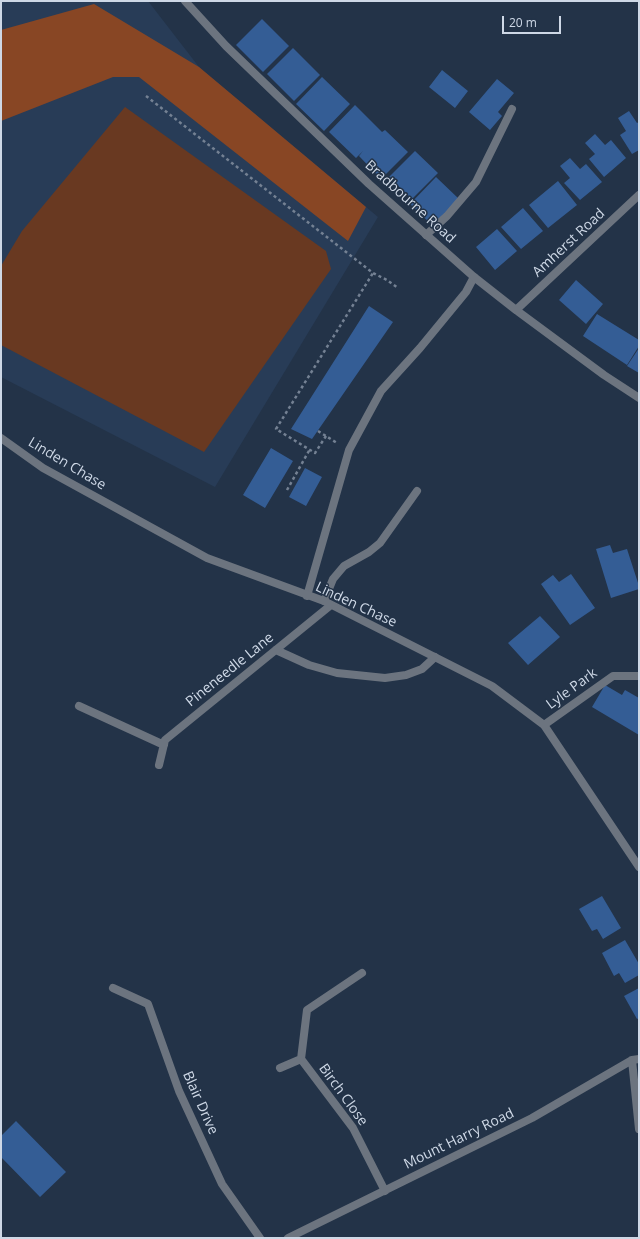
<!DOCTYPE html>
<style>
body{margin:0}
#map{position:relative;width:640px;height:1239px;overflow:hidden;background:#233348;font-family:"Open Sans",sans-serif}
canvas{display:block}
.frame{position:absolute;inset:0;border:2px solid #ced8e6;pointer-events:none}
.scale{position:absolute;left:502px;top:16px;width:59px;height:18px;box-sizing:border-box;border:2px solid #ced8e6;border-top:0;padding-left:5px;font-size:12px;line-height:14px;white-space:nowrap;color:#ced8e6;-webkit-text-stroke:3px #233348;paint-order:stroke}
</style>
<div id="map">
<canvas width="640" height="1239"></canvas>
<div class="frame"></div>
<div class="scale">20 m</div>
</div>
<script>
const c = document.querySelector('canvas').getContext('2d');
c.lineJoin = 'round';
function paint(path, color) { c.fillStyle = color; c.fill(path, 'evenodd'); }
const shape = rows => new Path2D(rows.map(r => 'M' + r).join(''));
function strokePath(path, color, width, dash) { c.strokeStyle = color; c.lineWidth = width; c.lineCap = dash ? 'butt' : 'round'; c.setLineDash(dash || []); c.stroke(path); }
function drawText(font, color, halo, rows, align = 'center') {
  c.font = font + ' "Open Sans",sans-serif'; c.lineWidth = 3; c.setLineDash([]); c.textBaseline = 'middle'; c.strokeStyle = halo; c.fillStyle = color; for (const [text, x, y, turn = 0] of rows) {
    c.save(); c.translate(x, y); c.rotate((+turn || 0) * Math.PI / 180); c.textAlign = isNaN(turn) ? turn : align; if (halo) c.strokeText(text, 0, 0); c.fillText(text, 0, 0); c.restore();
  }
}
paint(shape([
 [1,1,148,1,199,67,378,217,215,487,1,377]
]), '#283c57');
paint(shape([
 [125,107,326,251,331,269,204,452,1,345,1,266,22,231]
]), '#693921');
paint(shape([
 [94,4,199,67,366,207,348,241,139,77,113,77,1,121,1,30]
]), '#884624');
paint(shape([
 [262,19,289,46,263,72,236,45],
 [293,48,320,75,294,101,267,74],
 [442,70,468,91,455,108,429,87],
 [322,77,350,104,324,131,296,104],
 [497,79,514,93,498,112,502,116,490,130,469,112],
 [355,105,382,132,385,130,408,152,381,179,359,156,363,151,356,158,329,132],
 [629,111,637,123,639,122,639,150,632,154,620,135,626,131,618,118],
 [595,134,605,145,611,140,626,158,604,177,589,159,595,154,585,143],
 [415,151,438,173,412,199,389,177],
 [570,158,580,169,586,164,602,182,580,200,564,183,570,178,560,166],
 [436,177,459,199,433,226,410,204],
 [558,181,577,205,548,228,529,205],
 [523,208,543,231,521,249,501,227],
 [497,229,517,251,495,270,476,247],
 [576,280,603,304,586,324,559,300],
 [369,306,393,322,312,439,291,429],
 [597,314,639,340,639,346,627,365,583,336],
 [639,348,639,373,627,366],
 [271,448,293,461,265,508,243,495],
 [305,468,322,477,306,506,289,497],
 [610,545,613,553,627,549,639,586,639,589,611,598,596,549],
 [571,574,595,608,570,625,541,584,553,575,559,582],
 [540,616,560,637,528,665,508,643],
 [605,685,622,695,625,690,639,698,639,735,592,707],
 [602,896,621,928,603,939,597,929,592,931,579,909],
 [625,940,639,964,639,975,625,983,619,973,614,976,602,953],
 [639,988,639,1018,637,1019,624,996],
 [16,1121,66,1172,40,1197,1,1157,1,1136]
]), '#345d95');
strokePath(shape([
 [146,96,373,273,387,280,398,288],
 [318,431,337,443],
 [326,436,315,453,276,429,373,273],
 [287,490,310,449]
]), '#748193', 2.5, [3, 3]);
strokePath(shape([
 [426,235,447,216,476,182,512,109],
 [307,596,349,450,381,391,420,348,466,292,474,277],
 [324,601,333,579,344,566,369,552,380,543,417,491],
 [276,650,309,665,337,673,385,678,406,675,422,669,435,657]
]), '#6c747f', 8);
strokePath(shape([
 [185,1,226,46,369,184,474,277,516,310,604,375,639,398],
 [516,310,639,195],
 [1,438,43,468,207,558,324,601,492,686,544,725,639,867],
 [79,706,164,745],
 [544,725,613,676,639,676],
 [159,765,165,740,331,605],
 [362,973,307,1010,301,1059,353,1128,385,1191],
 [113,988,148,1004,179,1091,222,1184,260,1238],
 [632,1060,639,1129],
 [280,1068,301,1059],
 [288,1238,532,1118,632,1060,639,1059]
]), '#6c747f', 8);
drawText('14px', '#ced8e6', '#233348', [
 ["Bradbourne Road",410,202,42],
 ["Amherst Road",569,243,-43],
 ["Linden Chase",67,464,31],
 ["Linden Chase",356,605,25],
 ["Pineneedle Lane",230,670,-39],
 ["Lyle Park",572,689,-36],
 ["Birch Close",343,1095,54],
 ["Blair Drive",200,1103,66],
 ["Mount Harry Road",459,1139,-26]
]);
</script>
